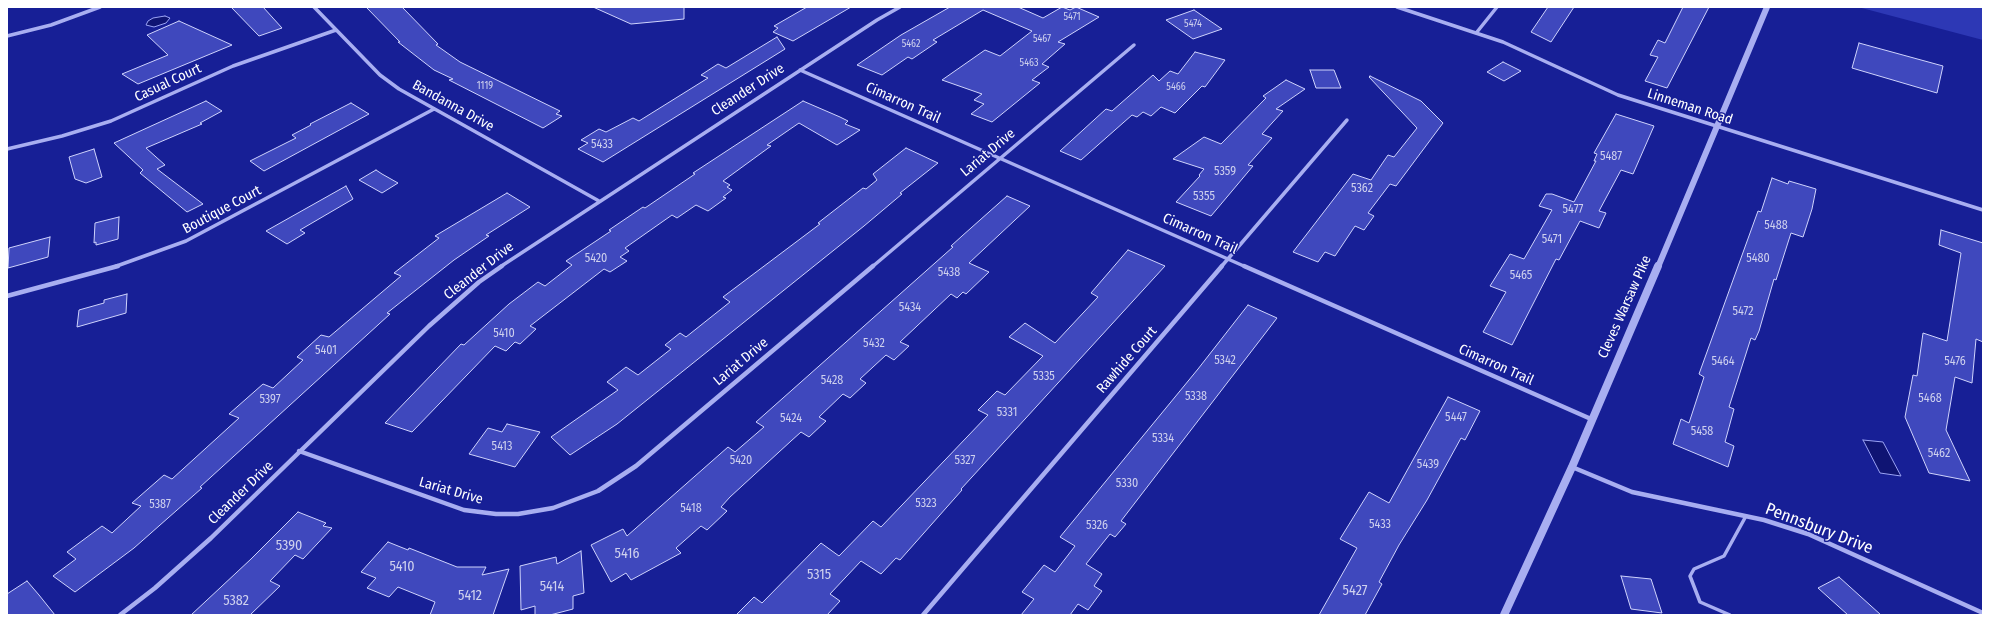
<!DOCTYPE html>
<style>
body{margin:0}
#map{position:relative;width:1990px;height:622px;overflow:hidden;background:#171f96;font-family:"Fira Sans Condensed",sans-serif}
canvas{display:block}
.frame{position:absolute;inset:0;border:8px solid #fff;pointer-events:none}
</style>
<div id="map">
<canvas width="1990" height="622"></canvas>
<div class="frame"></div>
</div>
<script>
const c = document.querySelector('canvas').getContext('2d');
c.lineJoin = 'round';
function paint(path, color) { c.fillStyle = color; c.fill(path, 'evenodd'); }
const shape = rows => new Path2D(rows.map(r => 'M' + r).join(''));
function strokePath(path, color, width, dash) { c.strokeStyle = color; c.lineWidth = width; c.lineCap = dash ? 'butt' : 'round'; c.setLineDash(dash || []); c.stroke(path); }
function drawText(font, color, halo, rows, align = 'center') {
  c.font = font + ' "Fira Sans Condensed",sans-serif'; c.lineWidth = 3; c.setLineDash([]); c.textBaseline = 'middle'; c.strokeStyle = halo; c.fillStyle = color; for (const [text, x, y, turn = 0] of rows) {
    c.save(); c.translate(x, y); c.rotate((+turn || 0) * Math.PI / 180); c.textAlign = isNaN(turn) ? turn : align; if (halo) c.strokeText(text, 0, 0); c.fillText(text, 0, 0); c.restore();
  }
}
paint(shape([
 [1858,7,1983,7,1983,40]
]), '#2d38b5');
const water = shape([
 [165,16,170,18,166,23,154,27,146,25,148,21,153,18,165,16],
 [1863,440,1883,442,1901,476,1880,473,1863,440]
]);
paint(water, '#0f1473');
strokePath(water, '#9ba3f4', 1);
const building = shape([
 [231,7,263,7,282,28,259,36,231,7],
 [366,7,402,7,438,44,436,45,460,62,560,111,556,114,562,116,543,128,449,80,453,79,434,70,398,42,400,42,366,7],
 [593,7,684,7,684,19,631,24,593,7],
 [807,7,851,7,793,41,773,32,778,28,774,26,807,7],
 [950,7,1018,7,1043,18,1062,7,1070,10,1076,7,1099,17,1058,42,1065,44,1042,64,1049,67,1032,80,1040,83,992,122,971,114,984,104,974,100,982,94,942,80,985,50,1000,56,1032,31,983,10,933,40,937,42,912,59,908,57,882,75,857,65,901,35,950,7],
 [1548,7,1574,7,1551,42,1531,32,1548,7],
 [1683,7,1709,7,1667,88,1645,81,1658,57,1650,55,1658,40,1665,43,1683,7],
 [1194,10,1222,29,1193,39,1166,20,1194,10],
 [179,21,232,45,138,84,122,74,168,55,147,35,179,21],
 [777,37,785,49,603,162,578,149,588,143,581,140,599,129,606,132,633,118,639,121,708,78,701,75,718,64,726,68,777,37],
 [1859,43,1943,66,1937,93,1852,68,1859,43],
 [1195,52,1225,60,1205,87,1202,86,1175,113,1161,107,1151,116,1143,112,1137,117,1132,115,1081,160,1060,151,1106,109,1112,111,1153,75,1159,81,1170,71,1178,74,1195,52],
 [1503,62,1521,71,1504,81,1487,72,1503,62],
 [1310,70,1334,70,1341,88,1316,88,1310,70],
 [1370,76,1421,101,1443,123,1396,186,1390,184,1368,213,1374,216,1364,230,1355,226,1335,256,1325,252,1318,262,1293,252,1353,174,1371,180,1388,155,1394,157,1417,128,1369,77,1370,76],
 [1286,80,1305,89,1276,109,1283,111,1262,134,1272,138,1248,165,1253,166,1211,216,1176,202,1200,176,1199,175,1204,169,1173,159,1204,137,1221,144,1266,98,1263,96,1286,80],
 [206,101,222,111,200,123,202,124,146,148,165,165,157,169,203,204,187,212,140,173,143,170,114,143,206,101],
 [803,101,840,117,848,121,845,124,860,130,837,145,799,123,767,145,771,146,723,181,730,185,727,187,732,190,723,197,726,198,708,211,696,205,677,218,672,215,625,248,629,251,620,257,627,261,610,272,604,269,530,326,536,329,520,344,515,342,506,351,495,346,412,432,385,423,461,344,464,345,509,304,538,282,545,286,572,265,566,261,611,231,609,230,643,207,645,208,695,174,693,173,803,101],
 [351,103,369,114,264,171,250,161,296,138,292,135,311,125,310,124,351,103],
 [1616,114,1654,126,1633,174,1621,170,1599,211,1606,213,1599,228,1580,221,1559,260,1556,259,1512,345,1483,332,1506,292,1490,286,1510,254,1524,259,1552,210,1539,206,1546,194,1552,194,1574,202,1596,161,1594,161,1597,154,1594,153,1616,114],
 [906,148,938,163,900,193,902,194,864,226,617,424,570,455,551,437,618,390,607,382,626,367,638,375,671,349,665,345,680,333,686,337,730,302,723,297,820,224,818,223,863,188,866,189,877,180,873,174,906,148],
 [94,149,102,177,86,183,75,179,69,157,94,149],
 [376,170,382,174,398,183,382,193,359,180,376,170],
 [1772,178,1788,184,1789,181,1816,189,1812,209,1803,237,1791,233,1776,280,1774,279,1759,331,1755,340,1751,338,1729,407,1734,409,1725,442,1734,446,1728,467,1673,444,1681,419,1689,423,1704,377,1699,374,1758,211,1761,212,1772,178],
 [346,186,353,199,300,230,305,233,287,244,266,231,346,186],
 [507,193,530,207,486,235,489,236,454,260,387,313,390,314,200,487,202,488,134,548,75,592,53,576,76,559,67,552,102,526,112,533,141,506,132,503,164,475,172,479,239,418,229,414,263,384,273,388,303,360,297,357,321,335,329,337,401,276,394,273,439,238,435,236,507,193],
 [1007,196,1030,206,969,263,989,272,966,294,963,292,957,298,951,294,900,342,909,346,894,360,886,355,860,379,866,383,850,398,843,394,819,417,826,421,809,437,801,432,791,441,730,497,721,507,727,511,707,530,701,526,676,548,681,553,631,580,626,573,611,582,591,545,623,529,627,536,728,447,735,452,764,427,756,422,953,247,951,246,962,236,1007,196],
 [119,217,118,239,96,245,96,242,94,243,95,223,119,217],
 [1941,230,1983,243,1983,342,1976,339,1972,383,1955,377,1946,430,1970,481,1929,473,1905,417,1913,375,1917,376,1923,333,1947,341,1961,253,1939,245,1941,230],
 [50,237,48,257,8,268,9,248,50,237],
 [1128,250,1165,266,961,489,962,490,900,560,896,558,881,574,861,561,830,594,840,601,827,615,736,615,754,597,762,603,821,543,839,556,873,521,881,527,988,415,978,410,997,391,1005,395,1043,356,1009,337,1025,323,1055,343,1098,297,1091,293,1128,250],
 [127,294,126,313,77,327,79,310,104,303,104,300,127,294],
 [1248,305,1277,318,1121,521,1126,524,1115,537,1110,534,1086,564,1102,574,1094,586,1102,591,1088,610,1078,604,1070,615,1021,615,1034,599,1022,592,1044,565,1055,572,1075,546,1060,537,1198,369,1248,305],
 [1448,397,1480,411,1465,440,1461,438,1427,500,1399,545,1379,582,1382,584,1365,615,1319,615,1357,548,1340,539,1369,492,1389,503,1448,397],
 [507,424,540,432,515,467,469,454,488,428,502,432,507,424],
 [298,512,326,523,323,526,332,528,303,559,295,555,270,581,280,586,250,615,191,615,251,559,298,512],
 [388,542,408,550,409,548,457,567,486,567,482,575,509,569,493,615,430,615,435,602,398,587,389,597,367,588,376,578,361,572,388,542],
 [581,551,584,593,573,596,573,609,550,615,535,615,535,606,521,610,520,566,556,557,557,564,581,551],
 [1621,576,1651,579,1662,613,1631,609,1621,576],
 [1839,577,1881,615,1848,615,1818,588,1839,577],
 [27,581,39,595,55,615,7,615,7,594,27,581]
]);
paint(building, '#3f48bd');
strokePath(building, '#cfd3fc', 1);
strokePath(shape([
 [1730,615,1700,602,1690,576,1694,569,1724,556,1746,516]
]), '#a8aef1', 3.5);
strokePath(shape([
 [314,7,380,75,399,89,599,201],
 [1397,7,1503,42,1618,95,1983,210],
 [1477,32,1497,7],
 [7,36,51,25,100,7],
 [800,70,1246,267],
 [7,149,62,136,111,121,233,66,336,30],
 [114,267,186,241,434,109],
 [500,267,877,20,900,7],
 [872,267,1134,45],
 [1221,267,1347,120]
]), '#a8aef1', 3.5);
strokePath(shape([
 [1244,266,1591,419],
 [7,296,118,266],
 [299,451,464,510,496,514,518,514,553,508,598,491,636,466,873,266],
 [1572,467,1632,492,1764,520,1808,534,1983,613],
 [120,615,155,588,211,538,429,326,479,282,502,266],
 [923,615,1222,266]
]), '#a8aef1', 4.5);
strokePath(shape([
 [1658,267,1767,7]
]), '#a8aef1', 6);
strokePath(shape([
 [1504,615,1572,467,1658,266]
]), '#a8aef1', 8);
drawText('10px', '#cfd1ee', null, [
 ["5471",1072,17],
 ["5474",1193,24],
 ["5467",1042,39],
 ["5462",911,44],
 ["5463",1029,63],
 ["1119",485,86],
 ["5466",1176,87]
]);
drawText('12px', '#cfd1ee', null, [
 ["5433",602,145],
 ["5487",1611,157],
 ["5359",1225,172],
 ["5362",1362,189],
 ["5355",1204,197],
 ["5477",1573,210],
 ["5488",1776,226],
 ["5471",1552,240],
 ["5420",596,259],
 ["5480",1758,259],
 ["5438",949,273],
 ["5465",1521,276],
 ["5434",910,308],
 ["5472",1743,312],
 ["5410",504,334],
 ["5432",874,344],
 ["5401",326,351],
 ["5342",1225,361],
 ["5464",1723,362],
 ["5476",1955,362],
 ["5335",1044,377],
 ["5428",832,381],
 ["5338",1196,397],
 ["5468",1930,399],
 ["5397",270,400],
 ["5331",1007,413],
 ["5447",1456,418],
 ["5424",791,419],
 ["5458",1702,432],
 ["5334",1163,439],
 ["5413",502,447],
 ["5462",1939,454],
 ["5420",741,461],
 ["5327",965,461],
 ["5439",1428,465],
 ["5330",1127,484],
 ["5323",926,504],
 ["5387",160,505],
 ["5418",691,509],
 ["5433",1380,525],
 ["5326",1097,526]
]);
drawText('14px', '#fff', '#171f96', [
 ["Casual Court",168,83,-25],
 ["Cleander Drive",748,90,-33],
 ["Cimarron Trail",903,103,24],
 ["Bandanna Drive",453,106,29],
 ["Linneman Road",1690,107,18],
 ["Lariat Drive",988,153,-40],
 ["Boutique Court",222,210,-28],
 ["Cimarron Trail",1200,234,24],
 ["Cleander Drive",479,271,-38],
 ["Cleves Warsaw Pike",1625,307,-66],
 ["Rawhide Court",1127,360,-49],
 ["Lariat Drive",741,362,-40],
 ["Cimarron Trail",1496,365,24],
 ["Lariat Drive",451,491,16],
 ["Cleander Drive",241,493,-44]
]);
drawText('14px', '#cfd1ee', null, [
 ["5390",289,546],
 ["5416",627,554],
 ["5410",402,567],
 ["5315",819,575],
 ["5414",552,587],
 ["5427",1355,591],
 ["5412",470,596],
 ["5382",236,601]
]);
drawText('17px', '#fff', '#171f96', [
 ["Pennsbury Drive",1819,529,21]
]);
</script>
